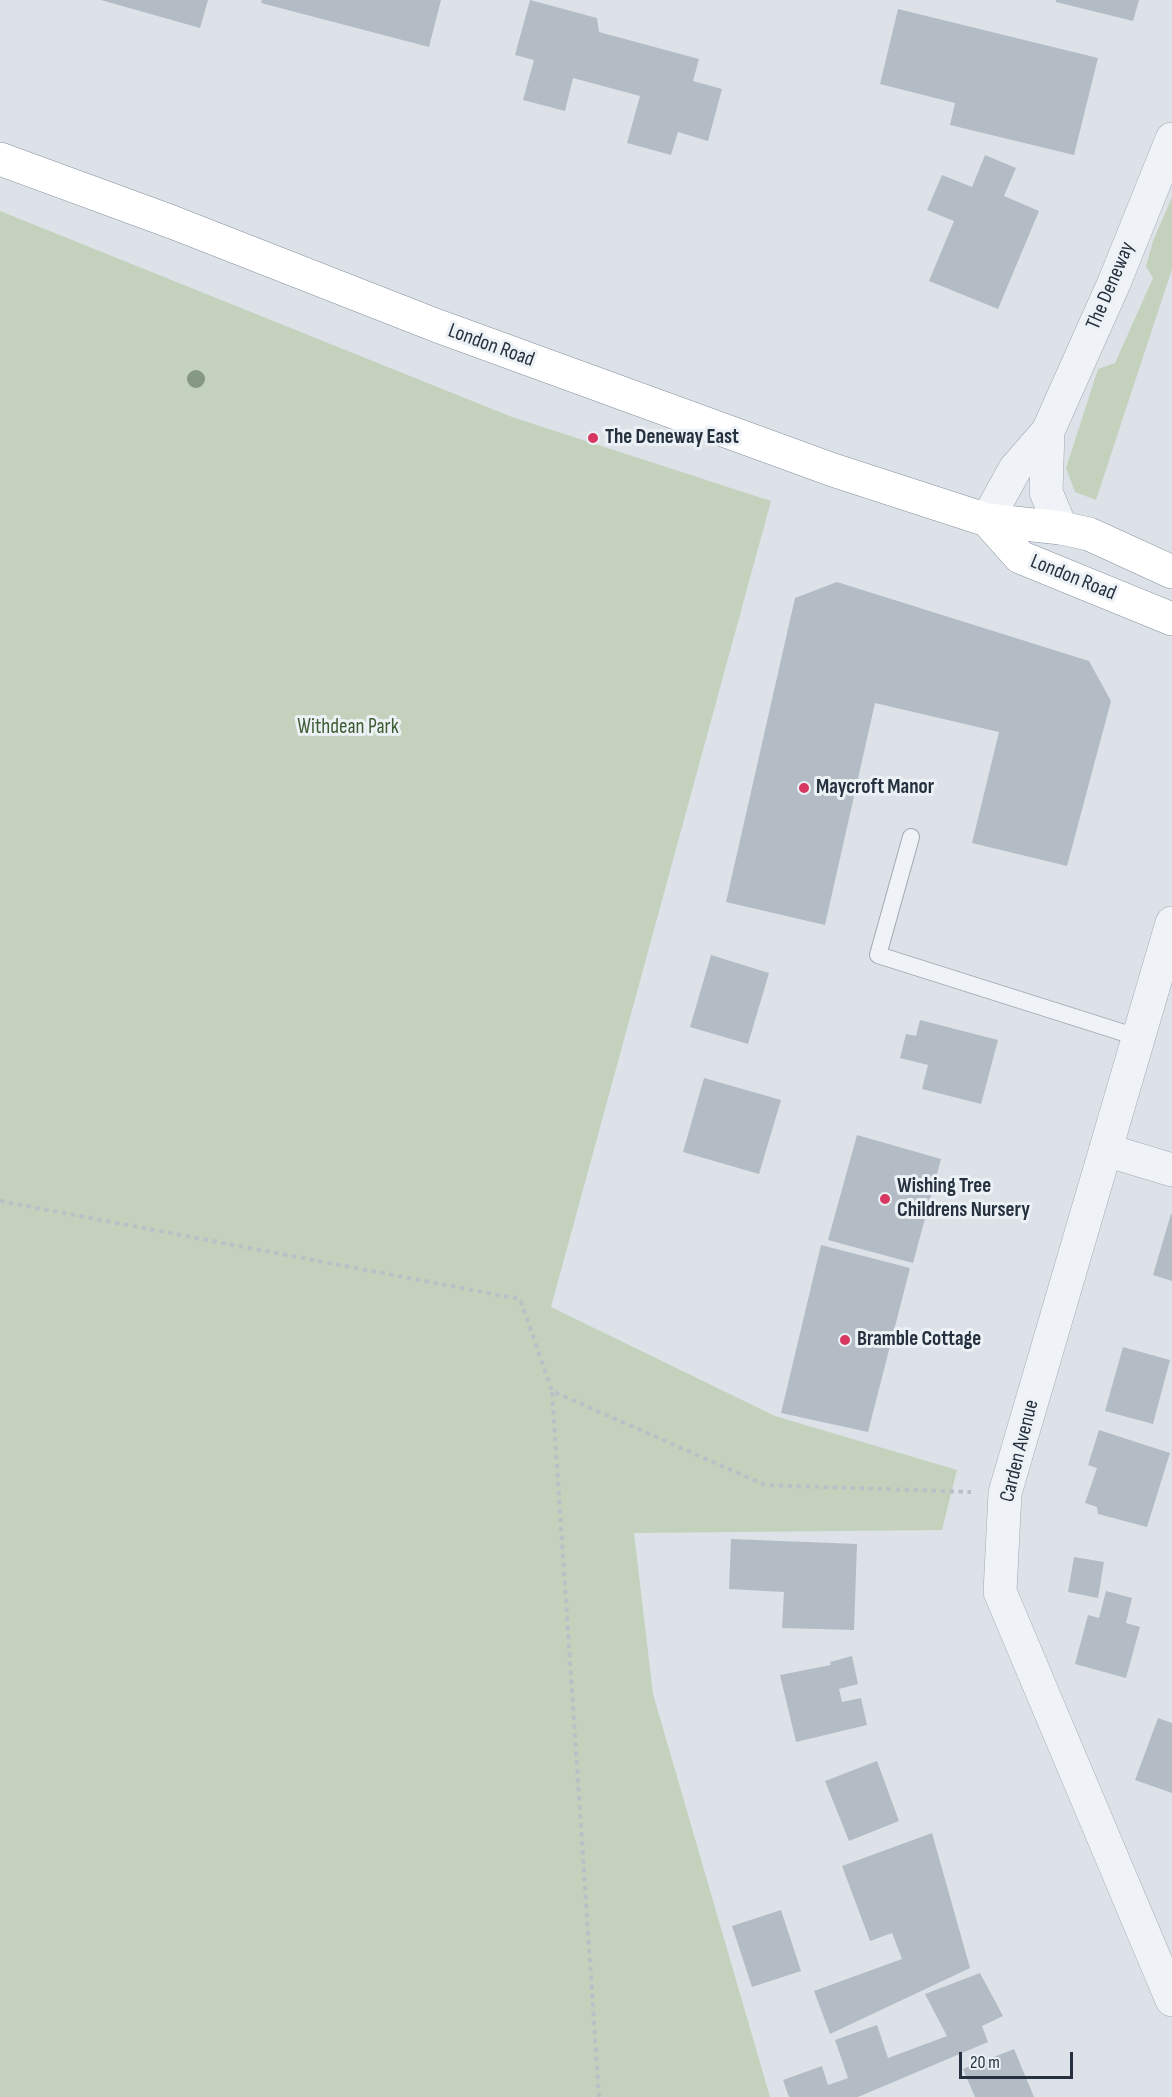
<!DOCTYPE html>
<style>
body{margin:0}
#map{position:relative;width:1172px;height:2097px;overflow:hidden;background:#dce2e8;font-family:"Sofia Sans Condensed",sans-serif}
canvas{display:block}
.scale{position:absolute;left:959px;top:2052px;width:114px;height:27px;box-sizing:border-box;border:3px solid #25313f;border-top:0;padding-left:8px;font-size:18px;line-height:21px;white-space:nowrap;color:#25313f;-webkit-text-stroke:4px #ecf1f5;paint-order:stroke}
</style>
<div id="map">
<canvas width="1172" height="2097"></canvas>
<div class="scale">20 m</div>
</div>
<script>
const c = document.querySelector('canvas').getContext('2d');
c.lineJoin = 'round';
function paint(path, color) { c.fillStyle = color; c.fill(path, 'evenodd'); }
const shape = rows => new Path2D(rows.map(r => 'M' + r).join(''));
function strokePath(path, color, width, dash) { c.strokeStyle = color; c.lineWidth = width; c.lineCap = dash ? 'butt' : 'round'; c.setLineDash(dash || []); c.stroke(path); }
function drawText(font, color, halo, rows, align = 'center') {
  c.font = font + ' "Sofia Sans Condensed",sans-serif'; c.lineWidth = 6; c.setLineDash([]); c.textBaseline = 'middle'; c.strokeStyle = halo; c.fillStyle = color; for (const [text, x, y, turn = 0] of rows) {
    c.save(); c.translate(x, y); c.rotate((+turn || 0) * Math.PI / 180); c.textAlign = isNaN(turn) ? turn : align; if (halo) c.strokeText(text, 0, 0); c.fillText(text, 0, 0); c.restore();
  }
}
paint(shape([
 [1172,197,1172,269,1096,500,1075,492,1066,468,1098,369,1115,363,1153,278,1146,266,1153,241],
 [0,211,512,417,771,501,551,1307,775,1416,957,1470,942,1530,634,1533,653,1694,770,2097,0,2097]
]), '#c4d2bd');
paint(shape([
 [101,0,208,0,200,28],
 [262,0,441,0,429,47,261,3],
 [530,0,597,18,599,32,699,59,693,81,722,89,708,141,678,132,671,155,627,143,640,96,573,78,565,111,523,100,534,60,515,55],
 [1056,0,1139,0,1133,21,1056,2],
 [898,9,1098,58,1074,155,950,125,955,103,880,84],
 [985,155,1016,168,1004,196,1039,211,998,309,929,281,954,221,927,210,942,175,972,187],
 [837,582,1089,661,1111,701,1067,866,972,843,999,732,875,703,825,925,726,902,795,598],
 [711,955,769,973,748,1044,690,1027],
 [920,1020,998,1040,981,1104,922,1089,928,1065,900,1058,906,1034,916,1036],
 [704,1078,781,1100,759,1174,683,1152],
 [857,1135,941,1159,913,1263,828,1240],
 [1171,1214,1172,1214,1172,1281,1153,1275],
 [821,1245,910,1268,868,1432,781,1413],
 [1123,1347,1170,1360,1153,1424,1105,1411],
 [1099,1430,1170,1453,1147,1527,1098,1514,1097,1507,1085,1503,1097,1468,1088,1465],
 [731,1539,857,1544,854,1630,782,1628,784,1592,729,1589],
 [1074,1557,1104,1562,1098,1598,1068,1592],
 [1106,1591,1132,1598,1126,1623,1140,1627,1126,1678,1075,1664,1088,1615,1099,1618],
 [852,1656,858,1684,839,1689,842,1702,861,1698,867,1725,796,1742,780,1675,831,1665,830,1662],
 [1158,1718,1172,1723,1172,1793,1135,1780],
 [877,1761,899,1821,849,1841,825,1781],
 [932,1833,970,1968,830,2034,814,1991,902,1959,892,1933,870,1941,842,1866],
 [781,1910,801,1971,752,1987,732,1926],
 [980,1973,1003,2016,982,2026,988,2042,858,2097,789,2097,783,2080,822,2066,828,2085,848,2078,835,2040,877,2025,888,2058,947,2036,925,1994],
 [1014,2049,1034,2097,975,2097,963,2069]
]), '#b3bcc5');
const service = shape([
 [911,837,878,955,1140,1038]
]);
const minor = shape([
 [1048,431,1046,492,1061,528],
 [987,520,1015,469,1048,431,1114,283,1172,139],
 [1106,1150,1172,1170]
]);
const tertiary = shape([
 [1172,923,1005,1493,1000,1592,1172,2000]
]);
const trunk = shape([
 [0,159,172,222,435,325,833,470,987,520,1061,528,1089,534,1172,572],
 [987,520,1020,557,1172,619]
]);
strokePath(service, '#a1a9b2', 18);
strokePath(minor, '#a1a9b2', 34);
strokePath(tertiary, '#a1a9b2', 34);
strokePath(trunk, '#83919f', 34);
strokePath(shape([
 [0,1201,520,1299,552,1391],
 [599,2097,552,1391,765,1485,971,1492]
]), '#bac0c6', 4, [4.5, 4.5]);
strokePath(service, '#eff2f6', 16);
strokePath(minor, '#eff2f6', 33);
strokePath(tertiary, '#eff2f6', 33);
strokePath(trunk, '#fff', 33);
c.fillStyle = '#859883';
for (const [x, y] of [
 [196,379]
]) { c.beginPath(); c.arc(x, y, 9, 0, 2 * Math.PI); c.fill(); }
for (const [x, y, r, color] of [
 [593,438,6,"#d73760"],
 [804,788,6,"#d73760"],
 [885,1199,6,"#d73760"],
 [845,1340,6,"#d73760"]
]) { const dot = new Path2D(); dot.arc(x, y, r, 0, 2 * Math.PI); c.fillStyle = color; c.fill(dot); strokePath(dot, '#ecf1f5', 2); }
drawText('21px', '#25313f', '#ecf1f5', [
 ["The Deneway",1111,286,-67],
 ["London Road",491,346,20],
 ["London Road",1073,578,22],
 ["Carden Avenue",1020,1451,-76]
]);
drawText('bold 21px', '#25313f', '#ecf1f5', [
 ["The Deneway East",605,438],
 ["Maycroft Manor",816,788],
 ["Wishing Tree",897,1187],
 ["Childrens Nursery",897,1211],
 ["Bramble Cottage",857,1340]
], 'left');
drawText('21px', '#3e5c31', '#ecf1f5', [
 ["Withdean Park",348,728]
]);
</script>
